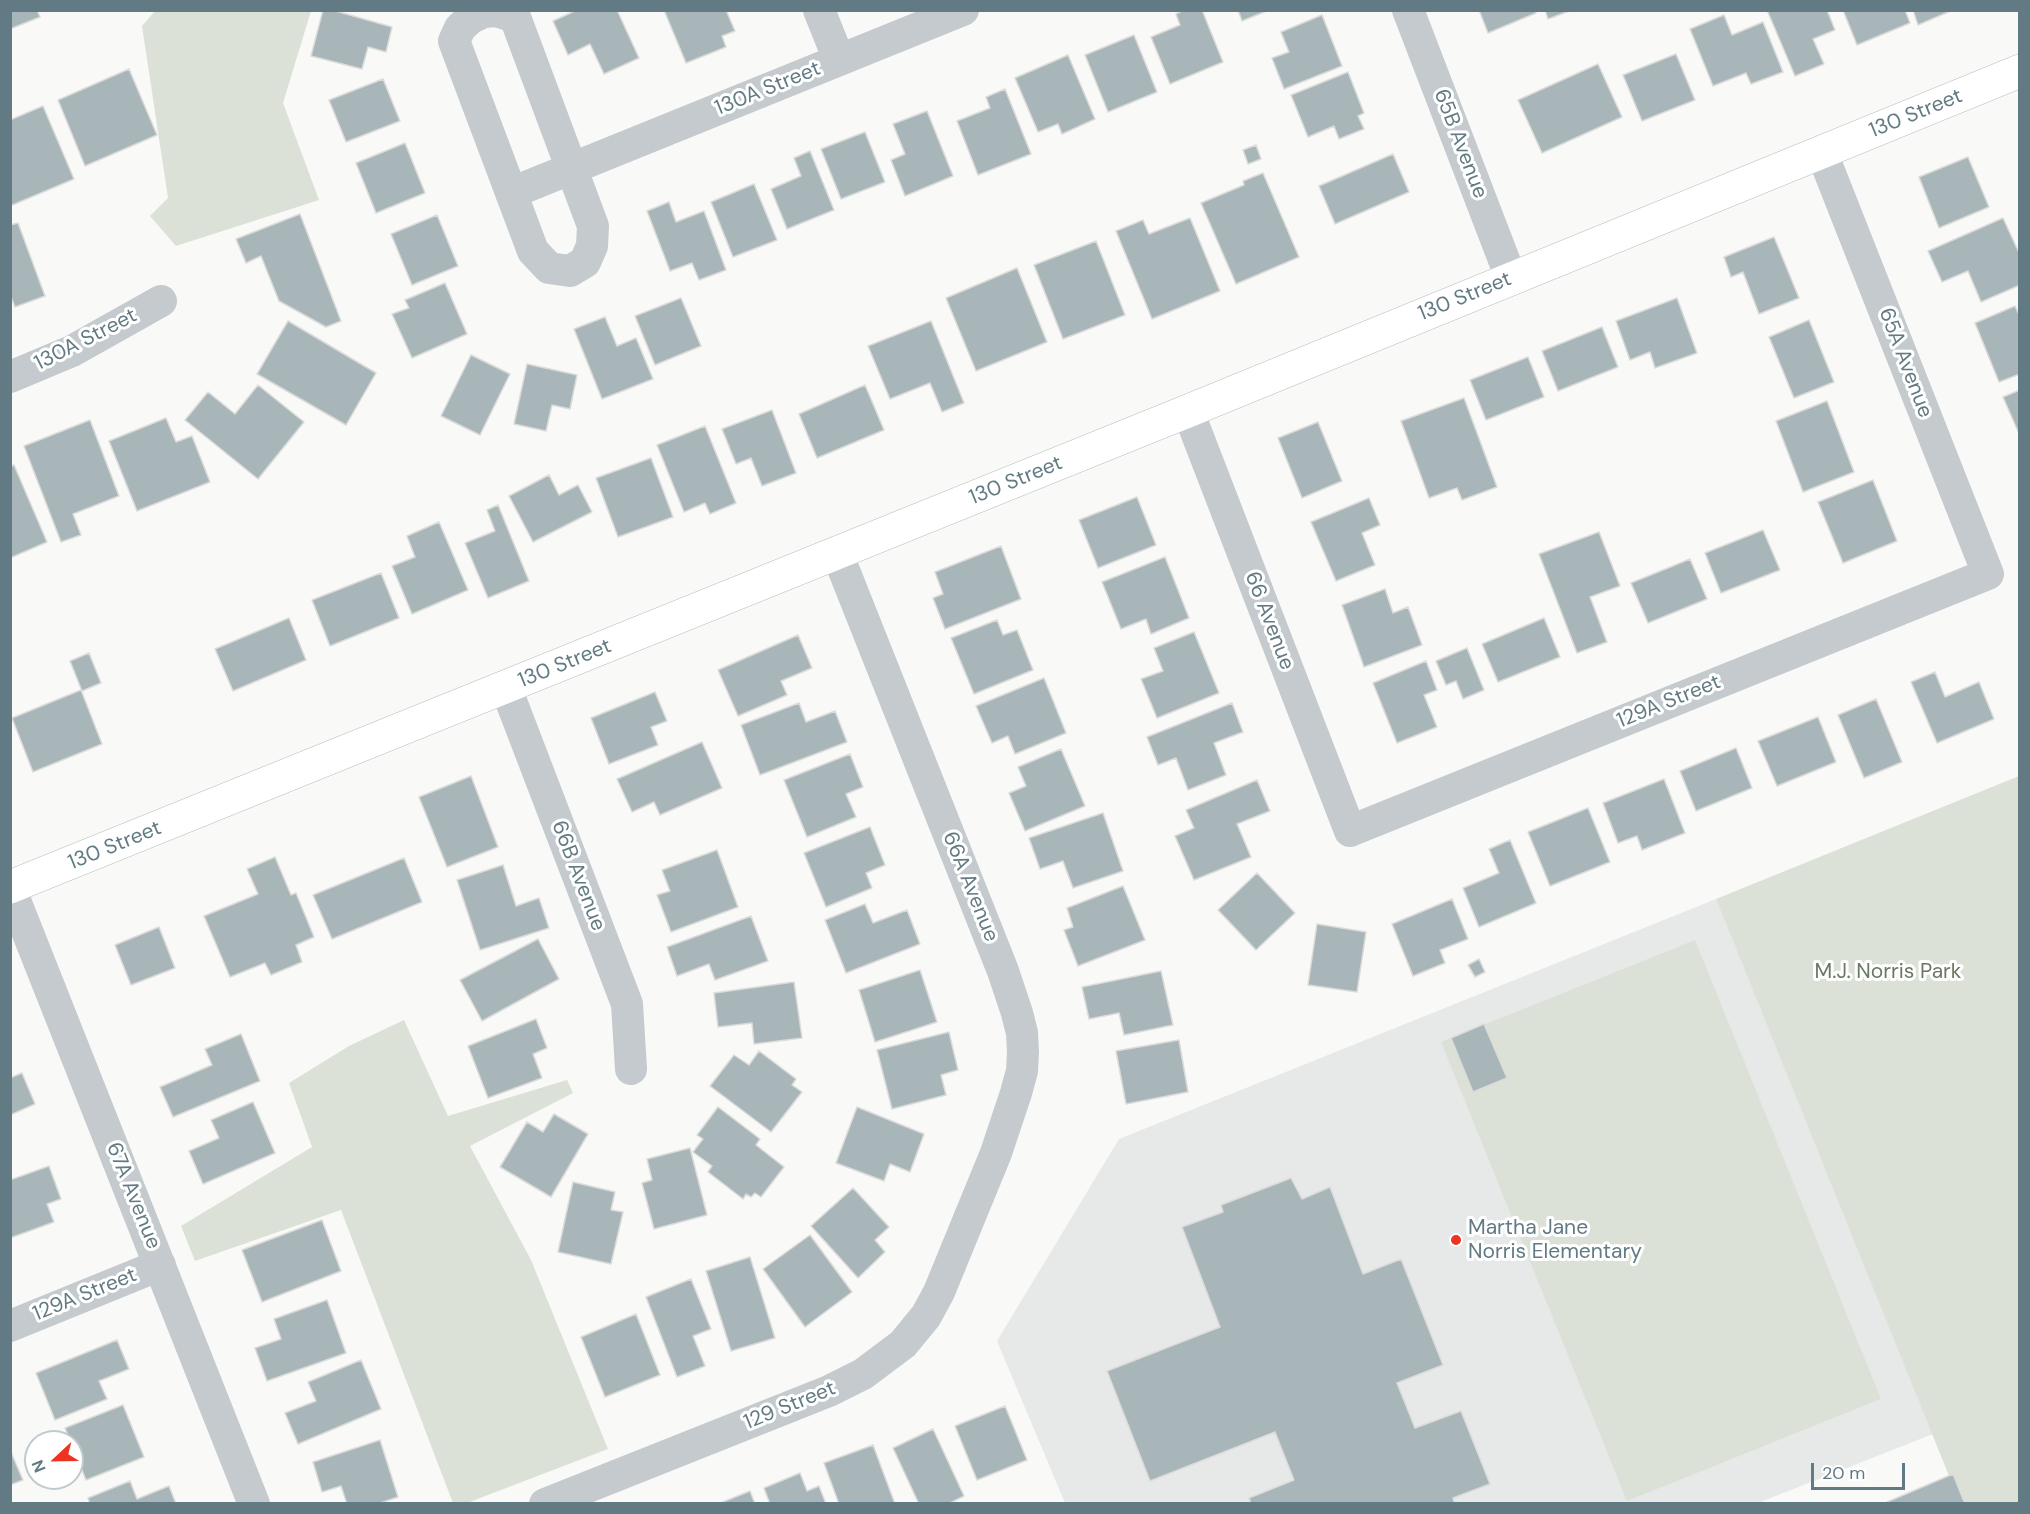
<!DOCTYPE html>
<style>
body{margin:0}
#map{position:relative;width:2030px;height:1514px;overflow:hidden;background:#f9f9f7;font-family:"DM Sans",sans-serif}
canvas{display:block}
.frame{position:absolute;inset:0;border:12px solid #627a83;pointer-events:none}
.north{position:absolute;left:24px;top:1430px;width:60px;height:60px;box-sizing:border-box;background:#fff;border:2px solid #c0cacd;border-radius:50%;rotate:248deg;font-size:16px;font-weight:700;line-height:24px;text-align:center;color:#627a83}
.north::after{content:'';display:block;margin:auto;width:21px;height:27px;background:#ed3423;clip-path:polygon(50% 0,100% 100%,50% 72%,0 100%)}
.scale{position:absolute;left:1811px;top:1463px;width:94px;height:27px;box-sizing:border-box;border:3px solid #627a83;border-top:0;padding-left:8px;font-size:18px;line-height:21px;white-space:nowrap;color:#627a83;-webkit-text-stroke:4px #fff;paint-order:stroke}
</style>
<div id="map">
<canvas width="2030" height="1514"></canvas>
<div class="frame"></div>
<div class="north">N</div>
<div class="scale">20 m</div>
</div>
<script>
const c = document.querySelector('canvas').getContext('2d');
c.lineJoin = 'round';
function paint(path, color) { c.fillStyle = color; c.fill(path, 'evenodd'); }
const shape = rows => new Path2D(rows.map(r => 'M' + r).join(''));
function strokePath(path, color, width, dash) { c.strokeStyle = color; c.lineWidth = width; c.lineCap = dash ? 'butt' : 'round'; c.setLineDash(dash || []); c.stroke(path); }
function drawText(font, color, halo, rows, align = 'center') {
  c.font = font + ' "DM Sans",sans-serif'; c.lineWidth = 6; c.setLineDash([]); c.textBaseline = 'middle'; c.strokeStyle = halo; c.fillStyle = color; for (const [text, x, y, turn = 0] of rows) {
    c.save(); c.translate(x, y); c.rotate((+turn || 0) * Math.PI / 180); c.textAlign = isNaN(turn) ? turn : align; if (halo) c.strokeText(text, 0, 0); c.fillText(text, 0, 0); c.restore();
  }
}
paint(shape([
 [1716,899,1933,1434,1758,1503,1065,1503,997,1341,1119,1139]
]), '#e7e9e8');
paint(shape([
 [155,11,311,11,283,103,319,200,176,246,150,216,168,198,142,26],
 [2019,776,2019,1503,1960,1503,1716,899],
 [1695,940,1881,1399,1627,1501,1441,1042],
 [404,1020,448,1116,567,1080,573,1093,470,1146,531,1260,608,1449,467,1503,453,1503,341,1210,195,1261,181,1226,312,1147,289,1083,349,1046]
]), '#dce1d7');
const building = shape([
 [10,10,37,10,40,17,10,29,10,10],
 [323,10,332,10,392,27,386,52,368,47,362,69,311,56,323,10],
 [577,10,617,10,639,58,604,74,590,44,568,55,553,21,577,10],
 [664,10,726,10,735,31,722,36,726,47,686,63,664,10],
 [1184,10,1202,10,1223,62,1170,84,1151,37,1180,25,1176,14,1184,10],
 [1238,10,1269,10,1242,21,1238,10],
 [1479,10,1535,10,1536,13,1488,33,1479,10],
 [1545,10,1572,10,1548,19,1545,10],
 [1767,10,1827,10,1835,30,1813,39,1824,64,1795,76,1767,10],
 [1843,10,1905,10,1910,23,1857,45,1843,10],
 [1913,10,1953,10,1918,25,1913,10],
 [1322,15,1342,66,1284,89,1272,58,1289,52,1281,32,1322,15],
 [1724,15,1732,35,1763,22,1783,72,1751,84,1746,73,1713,86,1690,29,1724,15],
 [1134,35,1157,92,1108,112,1085,55,1134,35],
 [1676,54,1695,100,1642,121,1623,75,1676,54],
 [1068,55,1095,119,1062,134,1058,124,1038,132,1015,78,1068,55],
 [1598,64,1622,117,1542,153,1518,100,1598,64],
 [129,69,157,135,85,166,58,100,129,69],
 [1348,72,1364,113,1358,116,1364,129,1339,139,1334,126,1308,137,1291,95,1348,72],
 [383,79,400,121,346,142,329,100,383,79],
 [1005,89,1031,154,978,175,957,121,990,108,986,97,1005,89],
 [43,106,74,179,10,206,10,120,43,106],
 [927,111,953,176,905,196,891,160,905,154,893,124,927,111],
 [865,132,885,182,841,199,821,149,865,132],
 [405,143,425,193,376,213,356,163,405,143],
 [1256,145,1261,159,1248,164,1243,150,1256,145],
 [810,151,834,210,787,229,771,189,801,176,794,158,810,151],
 [1393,154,1409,192,1335,224,1319,186,1393,154],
 [1968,157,1989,207,1939,228,1919,177,1968,157],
 [1263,173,1299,257,1236,284,1201,203,1244,185,1243,181,1263,173],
 [754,184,777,240,733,257,711,202,754,184],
 [669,202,676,222,704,211,726,270,699,280,692,263,670,271,647,211,669,202],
 [300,214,341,321,326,327,279,301,261,256,246,263,236,239,300,214],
 [437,215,458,266,412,285,391,234,437,215],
 [1190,218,1220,291,1152,319,1116,231,1143,220,1149,234,1190,218],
 [2003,218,2020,255,2020,285,1981,302,1968,271,1942,282,1928,251,2003,218],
 [18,223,45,296,15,307,10,294,10,225,18,223],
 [1774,237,1799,298,1759,314,1743,272,1731,277,1724,257,1774,237],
 [1096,241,1125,315,1063,339,1034,265,1096,241],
 [1017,268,1047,342,976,371,946,298,1017,268],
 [445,283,467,334,412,358,392,314,409,308,405,300,445,283],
 [681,298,701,346,655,365,635,316,681,298],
 [1677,298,1697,353,1655,368,1650,352,1630,360,1616,321,1677,298],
 [2015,306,2020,317,2020,374,1999,382,1975,323,2015,306],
 [605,317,617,346,636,338,653,379,602,399,574,329,605,317],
 [1809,320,1834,382,1794,398,1769,337,1809,320],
 [288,321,376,373,346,425,257,374,288,321],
 [931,321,964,403,942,412,930,383,890,399,868,346,931,321],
 [1602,327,1618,367,1558,391,1542,351,1602,327],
 [471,355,510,374,480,435,441,416,471,355],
 [1528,357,1544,397,1486,420,1470,380,1528,357],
 [527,364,577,375,570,409,552,405,546,431,514,424,527,364],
 [258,385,304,422,258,479,185,420,208,392,235,414,258,385],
 [865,385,884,430,817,458,799,414,865,385],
 [2020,390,2020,436,2003,397,2020,390],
 [1464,398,1497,487,1462,500,1457,488,1429,498,1401,421,1464,398],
 [1827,401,1854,472,1803,492,1776,421,1827,401],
 [772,410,796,473,762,486,751,458,736,464,722,429,772,410],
 [166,418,176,442,192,436,210,482,137,511,109,441,166,418],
 [90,420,119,496,73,514,81,535,61,542,24,446,90,420],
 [1318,422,1342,481,1302,498,1278,438,1318,422],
 [705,426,736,503,710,514,705,503,684,512,657,445,705,426],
 [651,458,673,517,618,537,596,478,651,458],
 [14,465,47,542,10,558,10,467,14,465],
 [549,475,559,495,578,485,592,512,533,542,509,496,549,475],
 [1873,480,1897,541,1843,563,1818,502,1873,480],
 [1137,497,1156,545,1098,568,1079,520,1137,497],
 [1369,498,1380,525,1362,533,1375,565,1336,581,1311,522,1369,498],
 [498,505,529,581,488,598,465,543,495,531,487,510,498,505],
 [439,522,468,590,412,614,392,566,415,557,407,536,439,522],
 [1763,530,1780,570,1721,593,1705,553,1763,530],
 [1599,532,1620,586,1590,597,1607,642,1577,653,1539,554,1599,532],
 [1001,546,1021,599,945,629,933,598,943,594,935,572,1001,546],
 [1165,557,1189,618,1151,634,1146,619,1121,629,1102,582,1165,557],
 [1690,559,1707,599,1648,623,1631,583,1690,559],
 [381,573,399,618,330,646,312,600,381,573],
 [1385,589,1393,613,1408,607,1422,645,1364,667,1342,605,1385,589],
 [289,618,306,660,233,691,215,649,289,618],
 [1544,618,1560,657,1498,682,1482,644,1544,618],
 [997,620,1003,635,1017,630,1033,670,974,694,951,638,997,620],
 [1194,632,1219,693,1157,718,1141,679,1163,671,1154,648,1194,632],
 [798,635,812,668,781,681,787,695,738,716,718,670,798,635],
 [1467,648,1484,690,1463,699,1456,681,1446,685,1436,661,1467,648],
 [89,653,101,683,82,691,70,661,89,653],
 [1426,661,1437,690,1424,695,1437,727,1397,743,1373,683,1426,661],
 [1935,672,1945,697,1979,682,1994,719,1937,743,1911,682,1935,672],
 [1044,678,1066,733,1015,754,1008,736,992,743,976,706,1044,678],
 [81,690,102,744,33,772,12,718,81,690],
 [655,692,667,721,651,727,658,745,609,764,591,718,655,692],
 [1876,699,1902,762,1864,778,1838,715,1876,699],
 [799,703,806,722,835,711,847,742,760,775,741,725,799,703],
 [1232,703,1243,732,1214,743,1226,775,1188,790,1176,758,1158,765,1147,737,1232,703],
 [1818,717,1836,762,1777,786,1758,741,1818,717],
 [702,742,722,788,660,815,654,802,632,812,617,779,702,742],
 [1736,748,1752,788,1696,811,1680,771,1736,748],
 [1061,749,1085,806,1025,831,1009,793,1026,786,1018,767,1061,749],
 [850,754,863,787,846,794,856,817,807,837,784,780,850,754],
 [471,776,498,847,447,867,419,797,471,776],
 [1664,779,1685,833,1642,850,1637,836,1618,843,1603,803,1664,779],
 [1257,780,1270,811,1237,824,1251,857,1194,880,1175,836,1194,828,1186,810,1257,780],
 [1588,808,1610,862,1550,886,1528,832,1588,808],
 [1103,813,1123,871,1073,888,1063,861,1040,869,1029,838,1103,813],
 [870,827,885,865,866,873,872,888,826,907,804,853,870,827],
 [1510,840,1536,903,1479,927,1463,888,1499,873,1489,849,1510,840],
 [717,850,738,907,671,932,657,895,670,891,662,870,717,850],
 [275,857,291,895,296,893,314,937,296,945,302,962,271,975,265,963,230,977,204,916,258,894,247,869,275,857],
 [404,858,422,902,332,939,313,895,404,858],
 [503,865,516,906,539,898,549,928,480,950,457,880,503,865],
 [1257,873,1295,913,1256,950,1218,910,1257,873],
 [1123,886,1145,940,1078,966,1064,930,1073,927,1067,908,1123,886],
 [1452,899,1468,939,1440,950,1445,963,1413,976,1392,924,1452,899],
 [865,904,873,923,907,910,920,944,846,973,825,920,865,904],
 [751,916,768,961,715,980,709,964,677,976,667,947,751,916],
 [1317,924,1366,932,1357,992,1308,985,1317,924],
 [159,927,175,968,131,985,115,945,159,927],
 [538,939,559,979,482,1021,460,980,538,939],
 [1479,959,1485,972,1475,977,1468,965,1479,959],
 [920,970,937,1022,875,1042,859,990,920,970],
 [1161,971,1173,1025,1124,1035,1119,1013,1089,1019,1082,987,1161,971],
 [794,982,802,1038,754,1044,752,1023,718,1027,714,993,794,982],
 [536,1019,547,1048,533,1054,542,1078,488,1098,468,1046,536,1019],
 [1484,1024,1507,1078,1473,1092,1451,1038,1484,1024],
 [949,1032,958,1070,941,1075,946,1095,892,1109,877,1050,949,1032],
 [241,1034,260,1081,173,1117,160,1087,212,1065,205,1049,241,1034],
 [1179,1040,1188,1092,1126,1104,1116,1051,1179,1040],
 [759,1051,796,1079,792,1085,802,1092,771,1132,710,1086,734,1055,749,1065,759,1051],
 [22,1073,35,1104,10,1115,10,1078,22,1073],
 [253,1102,275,1153,203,1184,189,1151,219,1138,211,1120,253,1102],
 [718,1107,760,1139,756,1145,784,1167,761,1197,755,1193,751,1197,746,1194,743,1199,708,1172,712,1166,693,1152,703,1139,697,1135,718,1107],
 [857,1107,924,1134,910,1172,890,1164,884,1181,836,1163,857,1107],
 [554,1114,588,1134,551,1197,500,1167,527,1122,543,1132,554,1114],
 [690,1148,707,1215,654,1229,642,1183,652,1180,647,1159,690,1148],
 [49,1166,61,1199,47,1204,54,1222,10,1238,10,1180,49,1166],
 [1291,1178,1302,1199,1330,1187,1363,1274,1401,1259,1443,1365,1397,1383,1415,1428,1461,1411,1490,1484,1453,1498,1455,1504,1251,1504,1249,1498,1294,1480,1275,1432,1150,1481,1107,1371,1220,1327,1182,1227,1223,1212,1221,1205,1291,1178],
 [573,1182,615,1192,611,1210,623,1212,611,1264,558,1252,573,1182],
 [853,1188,889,1227,875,1240,885,1252,858,1278,811,1226,853,1188],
 [322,1220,341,1271,262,1302,242,1250,322,1220],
 [810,1235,852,1292,805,1327,763,1269,810,1235],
 [750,1257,775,1338,731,1351,706,1271,750,1257],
 [691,1279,711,1329,693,1336,705,1366,677,1377,646,1297,691,1279],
 [327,1300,346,1353,267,1381,255,1348,281,1339,274,1319,327,1300],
 [636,1314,660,1375,605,1397,581,1337,636,1314],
 [117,1340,129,1369,99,1381,107,1399,55,1420,36,1373,117,1340],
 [361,1360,381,1409,298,1444,285,1413,316,1401,308,1382,361,1360],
 [123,1405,144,1457,86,1480,65,1428,123,1405],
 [1005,1406,1027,1460,977,1480,955,1426,1005,1406],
 [933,1429,964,1496,948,1504,919,1504,893,1448,933,1429],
 [380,1440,398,1497,377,1504,347,1504,341,1486,322,1492,313,1462,380,1440],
 [873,1445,895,1504,839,1504,824,1463,873,1445],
 [10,1450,23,1480,10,1485,10,1450],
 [800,1473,807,1491,819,1486,826,1504,770,1504,764,1488,800,1473],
 [1953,1474,1965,1504,1887,1504,1887,1502,1953,1474],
 [130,1481,137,1499,169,1486,176,1504,90,1504,88,1498,130,1481],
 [750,1491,755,1504,718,1504,750,1491]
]);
paint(building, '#a8b5b9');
strokePath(building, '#dbdbd9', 1.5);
const secondary = shape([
 [10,887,1188,411,2020,71]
]);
strokePath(secondary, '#b6bec1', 34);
strokePath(shape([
 [819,10,839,60],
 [1408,10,1511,278],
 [496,11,515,17,593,226,592,246,585,262,570,271,549,268,533,251,454,41,460,28,471,18,484,12,496,11],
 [511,193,963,10],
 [10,377,72,351,161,301],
 [1188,411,1350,831,1988,574,1822,153],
 [506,688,627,1004,631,1069],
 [10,888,254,1504],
 [10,1326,160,1265],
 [545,1504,829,1391,863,1374,903,1344,926,1316,939,1292,996,1153,1016,1093,1022,1071,1023,1052,1022,1033,1017,1013,1003,971,837,553]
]), '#c4cacd', 32);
strokePath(secondary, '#fff', 33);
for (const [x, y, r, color] of [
 [1456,1240,6,"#ed3423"]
]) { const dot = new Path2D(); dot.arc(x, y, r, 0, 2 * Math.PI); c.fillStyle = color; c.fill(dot); strokePath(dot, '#fff', 2); }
drawText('21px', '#627a83', '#fff', [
 ["130A Street",768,89,-22],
 ["130 Street",1916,114,-22],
 ["65B Avenue",1460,144,69],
 ["130 Street",1465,297,-22],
 ["130A Street",86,340,-27],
 ["65A Avenue",1905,363,69],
 ["130 Street",1016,481,-22],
 ["66 Avenue",1269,621,69],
 ["130 Street",565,664,-22],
 ["129A Street",1669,702,-22],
 ["130 Street",115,846,-22],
 ["66B Avenue",578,876,69],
 ["66A Avenue",970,887,68],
 ["67A Avenue",133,1196,68],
 ["129A Street",85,1295,-22],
 ["129 Street",790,1406,-22]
]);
drawText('21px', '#6a7a62', '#fff', [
 ["M.J. Norris Park",1888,972]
]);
drawText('21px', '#627a83', '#fff', [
 ["Martha Jane",1468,1228],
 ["Norris Elementary",1468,1252]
], 'left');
</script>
